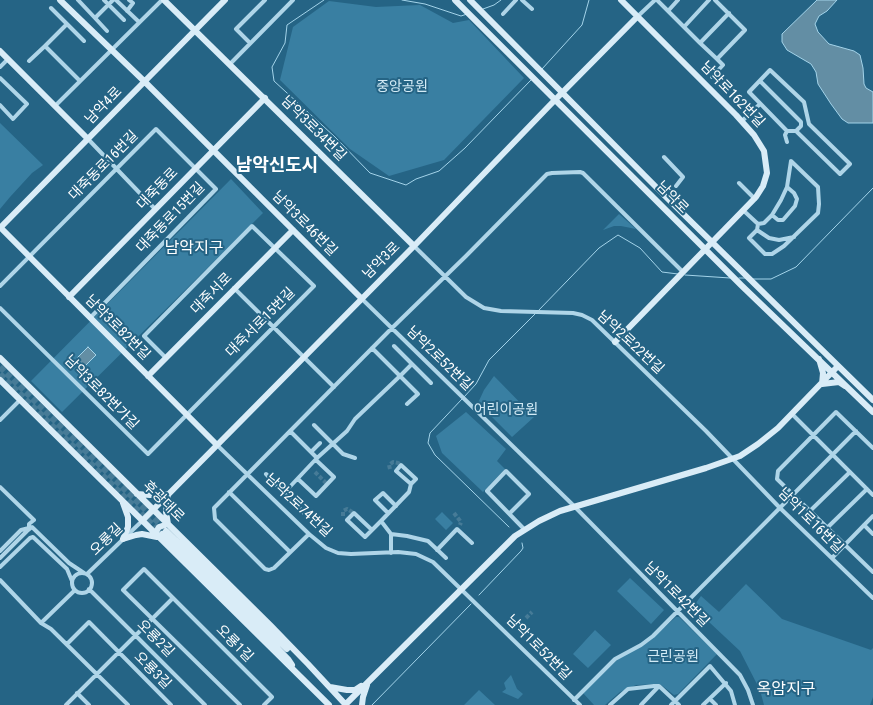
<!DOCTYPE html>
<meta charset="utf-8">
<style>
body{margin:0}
canvas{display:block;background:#256485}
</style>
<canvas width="873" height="705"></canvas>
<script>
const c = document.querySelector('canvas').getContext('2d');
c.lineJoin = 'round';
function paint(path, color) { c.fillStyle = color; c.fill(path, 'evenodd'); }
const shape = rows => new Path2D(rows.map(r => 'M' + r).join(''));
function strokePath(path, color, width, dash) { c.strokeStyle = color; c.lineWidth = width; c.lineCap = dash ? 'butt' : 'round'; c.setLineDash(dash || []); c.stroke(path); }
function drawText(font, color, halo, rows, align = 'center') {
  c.font = font + ' "Roboto Condensed","Noto Sans KR",sans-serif'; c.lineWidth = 4; c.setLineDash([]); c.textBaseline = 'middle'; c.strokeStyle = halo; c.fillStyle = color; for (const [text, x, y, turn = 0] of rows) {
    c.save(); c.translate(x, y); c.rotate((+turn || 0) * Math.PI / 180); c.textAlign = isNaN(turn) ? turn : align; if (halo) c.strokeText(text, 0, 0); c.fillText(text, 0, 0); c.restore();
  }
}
paint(shape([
 [329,1,376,7,420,5,453,23,469,20,524,78,444,160,389,176,350,149,280,80,293,27],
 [0,123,43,165,32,173,10,197,0,209],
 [231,179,263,213,62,412,31,381],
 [619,214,636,229,621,226,614,226,603,230],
 [494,376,534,417,512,437,478,403,484,390],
 [466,412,506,449,497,461,505,469,483,492,442,453,436,436],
 [442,512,453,523,446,530,435,519],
 [630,578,664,610,651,624,617,591],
 [746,584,782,619,871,650,873,648,873,697,870,705,764,705,760,690,740,651,693,607,701,596,719,612],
 [676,617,679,617,717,654,678,694,674,695,660,684,636,685,620,692,605,705,594,705,583,693,619,658,648,642],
 [595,630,611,645,588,668,573,654],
 [511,675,517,689,523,694,518,699,502,692,506,689,504,683],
 [479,690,495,705,464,705]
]), '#397fa2');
const water = shape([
 [817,0,837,0,827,11,819,16,815,24,818,32,829,44,854,51,860,55,863,68,864,84,866,88,873,92,873,123,848,123,842,119,831,104,818,84,816,72,811,64,787,50,782,42,782,34,817,0],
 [88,347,96,355,85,366,77,358,88,347]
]);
paint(water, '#638ea4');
strokePath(water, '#a3d3e9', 1);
strokePath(shape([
 [324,0,287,25,285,43,272,67,274,81,335,137,370,173,406,185,416,179,439,171,465,148,531,80],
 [402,0,425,4,461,16,467,14],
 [483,9,494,5,501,0],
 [542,69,582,25,589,0],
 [685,275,730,278],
 [739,278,746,278],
 [753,279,771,279,796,267,873,188],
 [538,311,599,248,618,235,640,248,662,272,678,274],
 [464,397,476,384,489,360,536,313],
 [462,399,430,433,428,443,435,455,509,527],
 [479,595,521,551,523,548,522,543],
 [372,705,471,604]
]), '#a3d3e9', 1);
strokePath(shape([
 [390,469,389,465,393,462,398,463,401,465],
 [315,472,327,484],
 [454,513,461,522,460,525],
 [343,516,343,511,347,509,354,513],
 [526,618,532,612]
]), '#467b97', 4, [4, 2]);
strokePath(shape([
 [0,367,165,529],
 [0,374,161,533]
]), '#467b97', 6, [6, 3]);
strokePath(shape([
 [78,0,95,18],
 [104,0,124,20],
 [116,0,139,22],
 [522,0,532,9],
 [657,0,668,11,678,0],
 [51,8,67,24],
 [127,11,133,3,129,0],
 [668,11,684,27,709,0],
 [503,14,516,0],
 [637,17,655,0],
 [684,27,700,43,729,13],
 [107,31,95,18,113,0],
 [250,43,236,29,265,0],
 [700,43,717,59,745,30,715,0],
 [29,61,45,46],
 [230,64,293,0],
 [0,67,8,59],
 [770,70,804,102,809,124,850,164,840,174,796,131,787,131,749,92,770,70],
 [712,77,723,65,717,59],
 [0,78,27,104,13,119,0,105],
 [80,81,45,46,67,24,84,41],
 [760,81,801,122,801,126,796,131],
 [55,106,162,0],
 [742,121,760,104],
 [88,139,155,209],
 [787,142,785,135,787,131],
 [664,157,683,177,676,186],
 [739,183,755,199],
 [744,211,758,224,757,230,749,238,765,254,772,254,784,246,818,213,819,204,818,187,791,161,787,187,781,200,772,215,764,223,758,224],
 [772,215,778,220,783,220,795,206,797,199,794,193,787,187],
 [757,230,769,238,779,240,794,237],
 [414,246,466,297,484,308,501,311,573,313,582,315,592,320,706,431,779,507,873,598],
 [0,286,156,129,216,189,90,318],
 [234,288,334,387],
 [362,299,574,506,740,675,748,690,753,705],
 [0,308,148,454,314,286,252,226,144,336,166,358],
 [394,346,412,364],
 [407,404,418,394,400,376,412,364,431,383],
 [792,414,873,495],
 [0,420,20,400],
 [314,425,343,454,355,458],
 [290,431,317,458],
 [217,445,309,534,326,548,338,553,351,554,398,552,416,554,433,562,580,705],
 [873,448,836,412,778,471,777,479,873,572],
 [311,452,320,443],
 [266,474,304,513],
 [298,479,316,496,334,477,316,460],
 [0,487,34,520,29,524,29,528,21,530,0,551],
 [229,492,290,552],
 [284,493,317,458,347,431,355,419,400,376,372,348],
 [811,510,850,472],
 [388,513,375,500,383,493,396,506],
 [510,513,529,494,506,471,487,491,524,529],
 [864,525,873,534],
 [828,527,867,489],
 [372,530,354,513,347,520,365,537,381,521],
 [309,534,274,568,269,570,265,569,215,519,214,508,392,328,466,256,547,174,552,173,580,172,583,173,683,272],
 [391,534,407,536,428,541,446,558],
 [437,550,457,529,472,543],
 [391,553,391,534,381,521,409,492,411,484,416,479,401,465,396,471,411,484],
 [0,558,27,531,32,527,69,563,84,573],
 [832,558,873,516],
 [0,567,30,538,33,537,67,569,72,581],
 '72 583a10 10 0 1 1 20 0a10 10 0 1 1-20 0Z',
 [87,574,142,521],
 [0,580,41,623,51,629,128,705],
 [89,589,205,705],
 [41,623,75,590],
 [67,644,89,622,171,705],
 [77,693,89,705],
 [710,699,716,705],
 [574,700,615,659,641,645,653,636,856,431],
 [66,705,173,598],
 [240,705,123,590,144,569,272,697,264,705],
 [610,705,628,689,654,686,659,686,675,701,710,666,731,691,735,705],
 [641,705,659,686],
 [671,705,675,701,679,705],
 [703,705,726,683]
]), '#afd5e8', 4);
strokePath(shape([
 [60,0,145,82,362,299],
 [164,0,414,246],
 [455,0,742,286,873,412],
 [470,0,665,196,873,400],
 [0,51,88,139],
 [0,227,217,445],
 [0,228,225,0],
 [69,297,265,98],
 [615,342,756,197,763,186,767,173,764,151,754,135,736,115,621,0],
 [0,358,271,626,308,664,346,705],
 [819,359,823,373,822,384,839,382,845,386],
 [148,376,293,230],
 [0,380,329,705],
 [137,494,150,495,168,494,166,512,168,524,159,527,156,532,158,537],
 [123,503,128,517,128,527,123,539],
 [142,521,417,243,550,105,637,17],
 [166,531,287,649],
 [162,534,256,626,288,659,292,665],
 [123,539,136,535,142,534,157,537],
 [330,687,347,690,355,690,361,686],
 [345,705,515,536,539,521,560,511,706,468,740,456,758,444,778,428,838,366],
 [362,705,363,697,367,685]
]), '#d9ecf7', 6);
drawText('14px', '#d3ebf6', '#256485', [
 ["중앙공원",402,87],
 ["어린이공원",506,410],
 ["근린공원",673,657]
]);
drawText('14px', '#fff', '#256485', [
 ["남악로162번길",732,95,46],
 ["남악4로",104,106,-46],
 ["남악3로34번길",313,129,45],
 ["대죽동로16번길",104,166,-45],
 ["대죽동로",158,189,-46],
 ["남악로",672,198,45],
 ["대죽동로15번길",171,218,-46],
 ["남악3로46번길",304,224,45],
 ["남악3로",382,261,-45],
 ["대죽서로",212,294,-45],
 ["대죽서로15번길",261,323,-45],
 ["남악3로82번길",117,328,45],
 ["남악2로22번길",630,343,43],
 ["남악2로52번길",439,359,44],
 ["남악3로82번가길",101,393,45],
 ["후광대로",163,502,45],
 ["남악2로74번길",298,506,43],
 ["남악1로16번길",810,521,45],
 ["오룡길",107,540,-44],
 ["남악1로42번길",676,595,45],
 ["오룡2길",155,639,45],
 ["오룡1길",234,644,45],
 ["남악1로52번길",538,648,45],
 ["오룡3길",152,671,45]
]);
drawText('16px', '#fff', '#256485', [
 ["남악지구",194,249],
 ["옥암지구",786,690]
]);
drawText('bold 18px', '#fff', '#256485', [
 ["남악신도시",277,166]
]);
</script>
